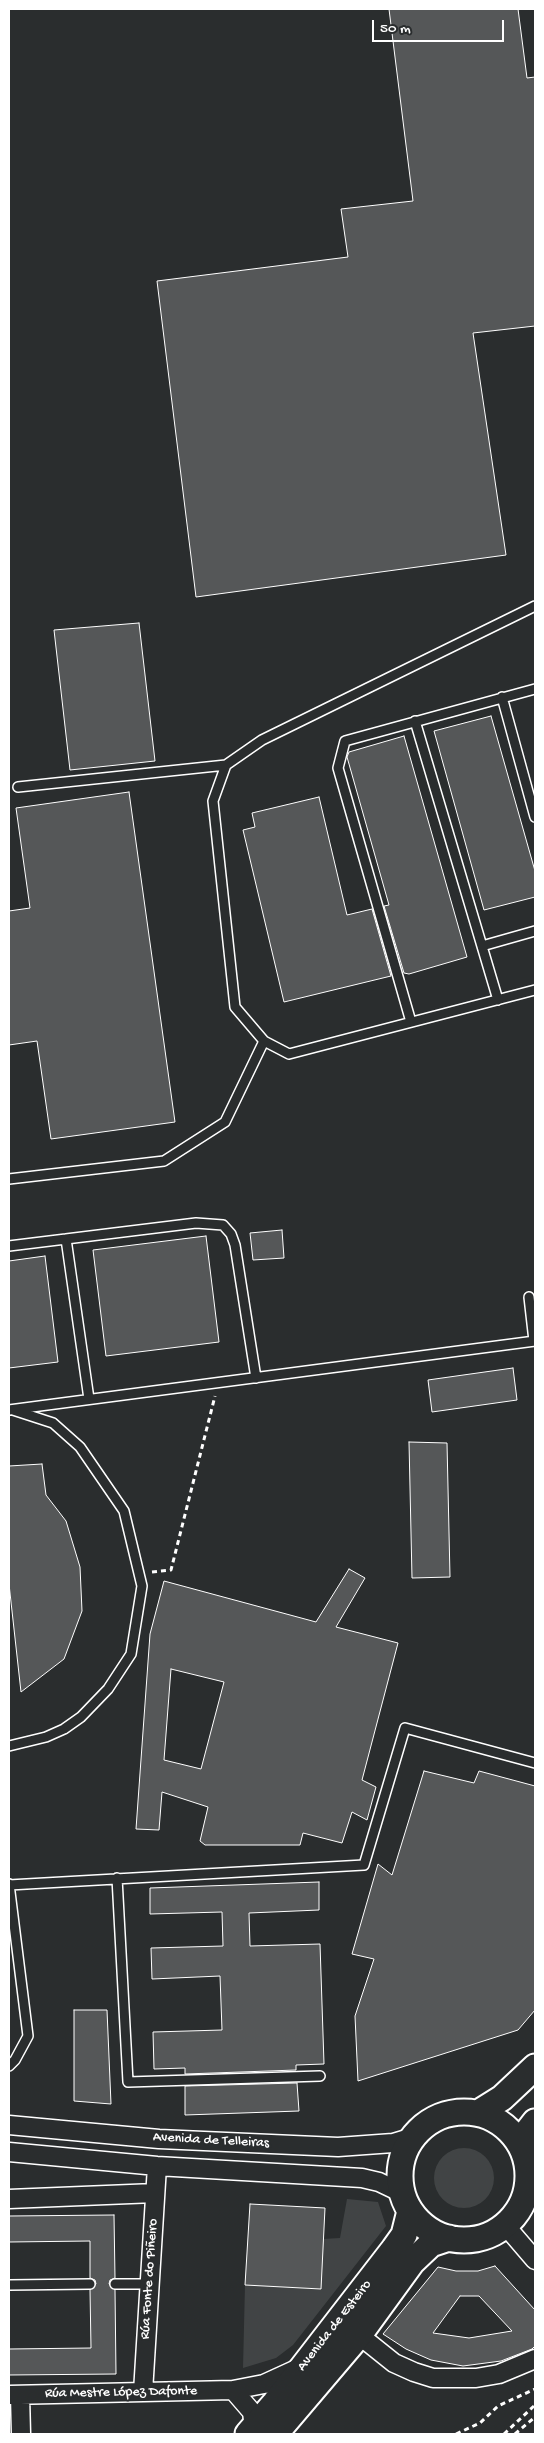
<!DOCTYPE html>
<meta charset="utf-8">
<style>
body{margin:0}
#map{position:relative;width:544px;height:2443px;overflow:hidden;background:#2a2d2e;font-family:"Gochi Hand",sans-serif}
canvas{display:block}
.frame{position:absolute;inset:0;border:10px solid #fff;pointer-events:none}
.scale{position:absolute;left:372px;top:20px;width:132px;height:22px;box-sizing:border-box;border:2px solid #fff;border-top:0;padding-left:6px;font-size:15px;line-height:18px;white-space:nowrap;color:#fff;-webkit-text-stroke:4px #2a2d2e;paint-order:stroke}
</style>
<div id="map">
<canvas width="544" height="2443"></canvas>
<div class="frame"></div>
<div class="scale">50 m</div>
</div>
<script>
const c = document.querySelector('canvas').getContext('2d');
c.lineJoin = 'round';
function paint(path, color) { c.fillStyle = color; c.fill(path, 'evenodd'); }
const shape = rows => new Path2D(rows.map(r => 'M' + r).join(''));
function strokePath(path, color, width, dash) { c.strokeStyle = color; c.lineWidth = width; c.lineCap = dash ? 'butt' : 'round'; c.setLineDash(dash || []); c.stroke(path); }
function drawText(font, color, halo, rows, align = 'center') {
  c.font = font + ' "Gochi Hand",sans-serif'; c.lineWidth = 4; c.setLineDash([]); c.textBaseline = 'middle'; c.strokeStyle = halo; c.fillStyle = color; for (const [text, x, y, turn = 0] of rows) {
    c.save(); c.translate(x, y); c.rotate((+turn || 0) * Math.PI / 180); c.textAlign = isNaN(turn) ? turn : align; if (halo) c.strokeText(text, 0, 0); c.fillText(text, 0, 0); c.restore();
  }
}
paint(shape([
 '434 2178a30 30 0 1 1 60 0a30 30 0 1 1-60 0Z',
 [347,2199,378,2202,386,2226,293,2345,276,2358,243,2368,245,2285,320,2289,323,2239,340,2238]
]), '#414445');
const building = shape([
 [389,9,518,9,527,78,535,77,535,326,473,333,506,555,196,597,157,281,348,257,341,209,413,201,389,9],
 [139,623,155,761,70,770,54,630,139,623],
 [491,716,535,871,535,897,484,910,434,731,491,716],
 [404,736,467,957,409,974,404,973,384,906,389,905,347,757,349,752,404,736],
 [129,792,175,1122,51,1139,37,1041,9,1045,9,911,30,908,16,808,129,792],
 [319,797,347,915,372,909,391,976,284,1002,243,830,255,827,252,813,319,797],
 [282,1230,284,1258,253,1260,250,1233,282,1230],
 [206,1236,219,1342,106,1356,93,1250,206,1236],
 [45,1256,58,1362,9,1368,9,1261,45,1256],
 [513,1368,517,1400,432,1412,428,1380,513,1368],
 [409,1442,447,1443,450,1577,412,1578,409,1442],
 [42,1464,46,1495,66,1521,80,1567,82,1611,64,1659,21,1692,9,1584,9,1466,42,1464],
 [349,1569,365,1578,336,1627,398,1643,362,1780,376,1787,367,1820,352,1812,342,1843,303,1833,300,1845,205,1845,200,1841,208,1807,162,1792,159,1830,136,1829,150,1634,164,1581,316,1622,349,1569],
 [171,1669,224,1682,201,1769,164,1760,171,1669],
 [424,1771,474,1783,479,1771,535,1786,535,2010,518,2030,358,2081,355,2016,374,1959,352,1954,378,1864,392,1875,424,1771],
 [319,1882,319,1910,249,1913,250,1946,320,1944,324,2064,296,2065,296,2070,185,2074,185,2068,154,2069,153,2032,222,2030,220,1976,152,1979,151,1948,223,1946,222,1912,150,1914,150,1888,319,1882],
 [74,2010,107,2010,111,2104,74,2101,74,2010],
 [297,2083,299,2111,185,2115,185,2086,297,2083],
 [250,2204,325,2208,321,2289,245,2285,250,2204],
 [114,2215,115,2278,110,2280,109,2284,115,2290,116,2374,9,2375,9,2349,91,2348,90,2290,96,2284,95,2280,90,2278,90,2241,9,2242,9,2216,114,2215],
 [495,2266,535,2310,535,2346,532,2349,501,2361,463,2366,431,2360,406,2349,383,2334,438,2267,456,2271,478,2271,495,2266],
 [460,2296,479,2296,512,2331,469,2338,433,2333,460,2296]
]);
paint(building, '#555758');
strokePath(building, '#fff', 1);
const service = shape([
 [502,697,535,817],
 [415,721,498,1000],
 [18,787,226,765],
 [482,946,535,931],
 [411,1022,338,768,345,741,535,689],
 [264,1041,235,1007,213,801,226,765,262,740,535,606],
 [9,1179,164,1161,225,1122,264,1041,289,1054,535,990],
 [66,1239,89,1399],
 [9,1246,196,1223,223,1225,231,1234,235,1245,256,1378],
 [529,1297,534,1341],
 [9,1410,535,1341],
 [9,1746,46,1737,64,1729,81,1717,108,1689,131,1654,142,1586,124,1511,80,1447,53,1423,13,1410],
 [117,1878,128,2082,320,2076],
 [9,1884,28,2036,15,2060,9,2066],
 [9,1885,364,1865,405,1728,535,1763],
 [115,2284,150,2284],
 [9,2285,90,2284]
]);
const minor = shape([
 [9,2125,159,2139,338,2147,393,2143,413,2137],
 [9,2152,157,2166,362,2178,379,2182,402,2193],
 [9,2199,155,2193],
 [505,2225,535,2260],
 [359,2335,394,2363,414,2372,433,2378,476,2378,499,2374,535,2359],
 [233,2390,252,2412,254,2428],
 [143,2392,157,2166],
 [9,2395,233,2390,264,2384,299,2368],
 [20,2395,21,2434]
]);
const secondary = shape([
 '400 2176a64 64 0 1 1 128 0a64 64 0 1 1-128 0Z',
 [478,2113,502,2098,535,2067],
 [521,2146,528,2131,535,2122],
 [248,2434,275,2403,394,2249,404,2235,410,2211],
 [275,2434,359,2335,412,2262,431,2244,449,2238]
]);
strokePath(service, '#fff', 12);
strokePath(minor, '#fff', 21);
strokePath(secondary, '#fff', 29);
strokePath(shape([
 [152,1572,171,1570,215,1396],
 [456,2434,480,2423,498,2406,535,2389],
 [504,2434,535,2405],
 [515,2434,535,2417]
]), '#fff', 3, [5, 4]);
strokePath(service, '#2a2d2e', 9);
strokePath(minor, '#2a2d2e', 18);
strokePath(secondary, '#2a2d2e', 25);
drawText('14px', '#fff', '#2a2d2e', [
 ["Avenida de Telleiras",211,2141,3],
 ["Rúa Fonte do Piñeiro",150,2279,-86],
 ["Avenida de Esteiro",335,2326,-52],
 ["Rúa Mestre López Dafonte",121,2393,-1]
]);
</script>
